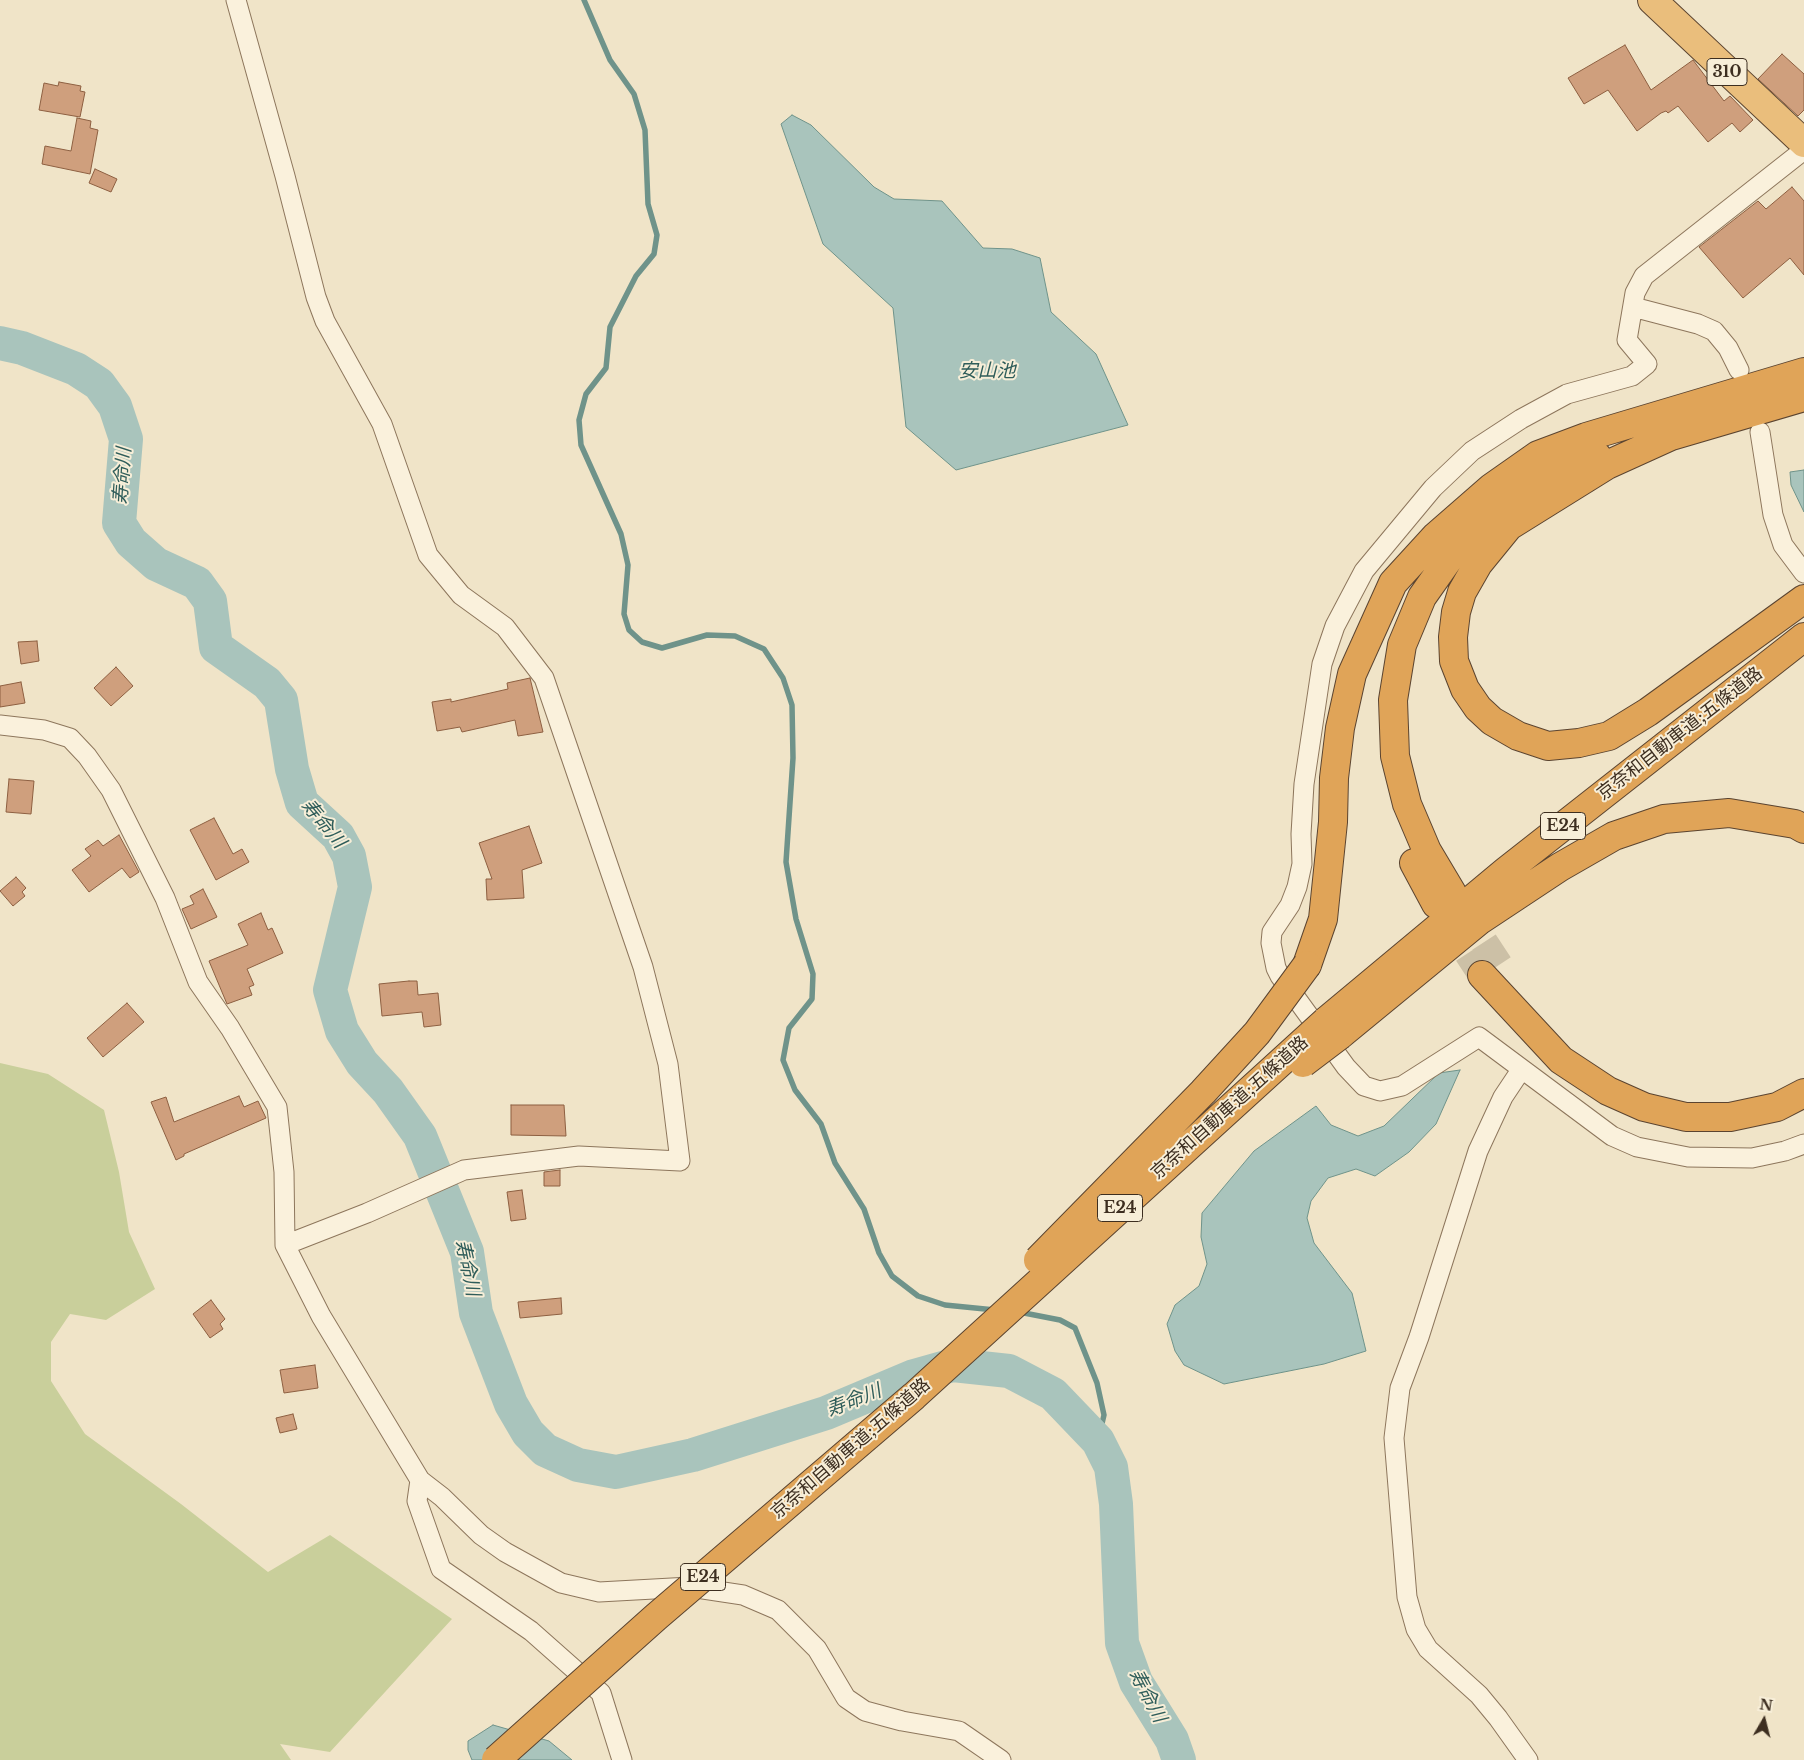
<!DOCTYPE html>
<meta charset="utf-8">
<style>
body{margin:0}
#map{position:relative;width:1804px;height:1760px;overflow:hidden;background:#f0e4c8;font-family:"Libre Baskerville",serif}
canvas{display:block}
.north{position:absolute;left:1739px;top:1695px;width:50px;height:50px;-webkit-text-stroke:4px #f7eed8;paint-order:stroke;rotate:8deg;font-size:14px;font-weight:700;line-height:20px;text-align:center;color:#3d2e20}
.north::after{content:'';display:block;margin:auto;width:18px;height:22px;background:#3d2e20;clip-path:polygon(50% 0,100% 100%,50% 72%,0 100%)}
</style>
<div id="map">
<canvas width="1804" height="1760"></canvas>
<div class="north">N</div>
</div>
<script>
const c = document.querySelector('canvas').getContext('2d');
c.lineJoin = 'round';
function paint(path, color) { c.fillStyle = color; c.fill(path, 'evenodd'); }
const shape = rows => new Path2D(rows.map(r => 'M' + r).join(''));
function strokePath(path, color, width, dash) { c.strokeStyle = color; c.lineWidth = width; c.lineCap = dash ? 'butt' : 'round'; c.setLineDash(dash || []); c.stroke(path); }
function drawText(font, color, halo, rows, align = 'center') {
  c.font = font + ' "Libre Baskerville","Noto Sans JP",serif'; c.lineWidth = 4; c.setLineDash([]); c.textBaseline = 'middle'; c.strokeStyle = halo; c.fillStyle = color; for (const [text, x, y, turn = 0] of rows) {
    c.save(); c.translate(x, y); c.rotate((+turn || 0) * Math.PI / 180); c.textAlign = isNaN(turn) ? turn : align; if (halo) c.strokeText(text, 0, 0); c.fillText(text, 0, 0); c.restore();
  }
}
paint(shape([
 [0,1063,48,1074,104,1110,119,1172,129,1232,155,1289,106,1320,70,1314,51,1342,51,1381,85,1434,181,1504,268,1572,330,1535,452,1619,330,1752,280,1744,291,1760,0,1760]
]), '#c9cf9b');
const water = shape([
 [792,115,811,125,874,187,894,199,942,201,983,248,1012,249,1040,258,1051,312,1096,354,1128,425,956,470,906,427,893,308,823,244,781,124,792,115],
 [1804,470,1804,512,1791,485,1790,472,1804,470],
 [1460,1070,1436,1124,1409,1152,1375,1176,1356,1169,1328,1178,1311,1201,1307,1218,1314,1243,1352,1293,1366,1351,1324,1364,1224,1384,1184,1365,1175,1351,1167,1324,1175,1305,1199,1286,1207,1264,1201,1237,1202,1213,1254,1151,1316,1106,1331,1125,1358,1136,1384,1126,1439,1073,1460,1070],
 [493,1725,549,1741,572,1760,472,1760,468,1750,468,1741,493,1725]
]);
paint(water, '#a9c4bc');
strokePath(water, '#6f938a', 1);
strokePath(shape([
 [584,0,610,60,634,94,645,130,648,204,657,235,654,254,636,276,610,327,606,368,586,394,579,420,581,445,621,534,628,565,624,614,629,630,642,642,662,648,707,635,735,636,764,649,783,678,792,705,793,758,786,862,796,919,813,974,812,999,789,1028,783,1060,795,1090,821,1124,835,1163,864,1209,879,1253,892,1276,918,1296,945,1305,995,1310],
 [1019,1312,1060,1320,1075,1328,1097,1383,1104,1415,1098,1441]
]), '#6f938a', 5.5);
strokePath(shape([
 [0,343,22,348,76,369,99,384,115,406,126,439,119,523,131,542,156,564,197,583,210,601,216,647,267,683,281,700,292,769,302,803,338,836,349,856,355,887,330,990,342,1031,362,1063,388,1091,420,1136,467,1252,476,1313,511,1404,528,1433,545,1450,578,1465,616,1472,693,1455,826,1413,914,1376,953,1365,1009,1371,1053,1394,1098,1441,1111,1467,1116,1504,1122,1643,1136,1682,1172,1740,1179,1760]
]), '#a9c4bc', 34);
const building = shape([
 [1625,45,1651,90,1693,60,1724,101,1730,96,1753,120,1740,132,1732,123,1708,142,1678,106,1668,113,1666,111,1661,113,1637,131,1608,90,1584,104,1568,78,1625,45],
 [1782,54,1804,74,1804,110,1798,116,1758,79,1782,54],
 [59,82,81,86,80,91,85,92,80,117,39,110,44,83,58,86,59,82],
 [77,118,91,121,90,128,98,130,90,174,42,164,45,146,71,151,77,118],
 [95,169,117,179,111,192,89,183,95,169],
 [1792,187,1804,201,1804,275,1790,258,1743,298,1699,247,1758,201,1766,209,1792,187],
 [37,641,39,661,21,664,18,642,37,641],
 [116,667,133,686,111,706,94,688,116,667],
 [530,678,543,732,518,736,515,720,462,732,460,727,437,731,432,702,451,699,451,702,508,689,507,683,530,678],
 [21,682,25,703,0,707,0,686,21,682],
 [9,779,34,781,31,814,6,812,9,779],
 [214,818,233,854,242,849,249,862,216,880,190,830,214,818],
 [529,826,542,863,522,870,524,898,487,900,486,879,492,879,479,843,529,826],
 [119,835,139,872,130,878,122,868,89,892,72,870,91,856,85,849,98,840,103,846,119,835],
 [16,877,26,888,22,892,25,896,13,906,0,891,16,877],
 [203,889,217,917,191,929,182,909,194,904,190,896,203,889],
 [261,913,268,930,272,928,283,953,247,969,254,985,249,987,252,995,227,1004,209,961,248,945,238,924,261,913],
 [409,981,417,981,418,995,438,993,441,1025,424,1027,422,1012,382,1016,379,984,409,981],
 [127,1003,144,1022,103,1057,87,1038,127,1003],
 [239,1096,244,1107,258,1101,266,1118,184,1154,184,1156,176,1160,151,1102,166,1097,174,1122,239,1096],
 [511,1105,564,1105,566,1136,511,1135,511,1105],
 [560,1170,560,1186,544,1186,544,1172,560,1170],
 [522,1190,526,1219,511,1221,507,1192,522,1190],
 [561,1298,562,1314,520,1318,518,1302,561,1298],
 [211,1300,225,1319,220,1324,223,1329,210,1338,193,1314,211,1300],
 [315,1365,318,1388,284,1393,280,1370,315,1365],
 [293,1414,297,1429,280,1433,276,1418,293,1414]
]);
paint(building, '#cf9f7d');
strokePath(building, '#8d5f41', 1);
strokePath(shape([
 [1461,907,1499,965],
 [1445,918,1482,975]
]), '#ccc0a6', 28, [28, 14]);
const minor = shape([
 [236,0,285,176,316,297,325,321,382,424,428,555,461,595,505,627,544,678,643,967,668,1064,680,1161,579,1156,464,1170,367,1213,285,1245],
 [1804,150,1644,276,1635,293,1627,340,1647,364,1632,376,1567,394,1521,419,1472,451,1433,488,1364,571,1335,626,1322,664,1304,784,1301,834,1302,864,1297,887,1290,905,1272,932,1271,943,1276,968,1280,976,1346,1067,1364,1086,1380,1091,1402,1086,1479,1037,1612,1136,1637,1147,1688,1157,1752,1158,1785,1151,1804,1144],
 [1633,307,1698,324,1714,331,1728,348,1739,370],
 [1760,432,1773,515,1783,545,1804,573],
 [0,725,44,730,70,738,87,756,111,790,165,898,198,982,230,1028,277,1107,284,1172,285,1245,321,1316,420,1480,442,1497,481,1535,505,1552,561,1583,599,1592,690,1587,743,1595,778,1610,817,1649,846,1698,865,1711,902,1721,959,1731,1001,1760],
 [1521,1070,1503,1097,1478,1151,1419,1337,1400,1388,1394,1438,1407,1597,1416,1629,1428,1649,1479,1695,1498,1718,1528,1760],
 [420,1480,417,1501,441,1569,531,1631,601,1693,622,1760]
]);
const trunk = shape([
 [1652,0,1804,143]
]);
const motorway = shape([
 [1804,397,1671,436,1607,465,1509,526,1478,564,1462,592,1456,612,1453,637,1454,661,1465,689,1478,708,1492,721,1518,736,1548,746,1579,743,1609,736,1648,712,1804,599],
 [1414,863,1436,904],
 [1452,893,1427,851,1407,804,1395,756,1393,700,1402,645,1422,597,1458,546,1492,509,1552,473,1597,456],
 [1307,965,1323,919,1333,822,1334,778,1340,728,1352,674,1393,583,1436,536,1491,488,1538,455,1586,437,1804,372],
 [1482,975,1561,1060,1608,1091,1644,1107,1686,1117,1730,1117,1777,1107,1804,1093],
 [1326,1021,1506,871,1804,637],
 [1340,1035,1480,920,1560,867,1614,836,1664,819,1729,813,1795,824,1804,829]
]);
strokePath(minor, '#8d765c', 21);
strokePath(trunk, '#5b4430', 30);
strokePath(motorway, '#5b4430', 30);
strokePath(minor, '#faf1dc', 19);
strokePath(trunk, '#eabe7c', 28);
strokePath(motorway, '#e0a458', 28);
const motorwayBridge = shape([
 [1303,1063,1340,1035],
 [1038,1260,1203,1092,1257,1033,1307,965],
 [496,1760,656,1617,914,1396,1326,1021]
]);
strokePath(motorwayBridge, '#5b4430', 30, []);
strokePath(motorwayBridge, '#e0a458', 28);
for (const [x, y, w] of [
 [1727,72,40],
 [1563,826,45],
 [1120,1208,45],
 [703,1577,45]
]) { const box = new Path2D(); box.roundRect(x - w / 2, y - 13.5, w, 27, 4); c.fillStyle = '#f7eed8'; c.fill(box); strokePath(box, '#3d2e20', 1); }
drawText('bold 16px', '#3d2e20', null, [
 ["310",1727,72],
 ["E24",1563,826],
 ["E24",1120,1208],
 ["E24",703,1577]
]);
drawText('18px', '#3d2e20', '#f7eed8', [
 ["京奈和自動車道;五條道路",1680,734,-38],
 ["京奈和自動車道;五條道路",1230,1108,-42],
 ["京奈和自動車道;五條道路",851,1449,-41]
]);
drawText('italic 19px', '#2f5d5a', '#f7eed8', [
 ["安山池",987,372],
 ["寿命川",123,476,-86],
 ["寿命川",323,824,50],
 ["寿命川",467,1268,78],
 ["寿命川",854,1401,-22],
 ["寿命川",1147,1696,62]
]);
</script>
